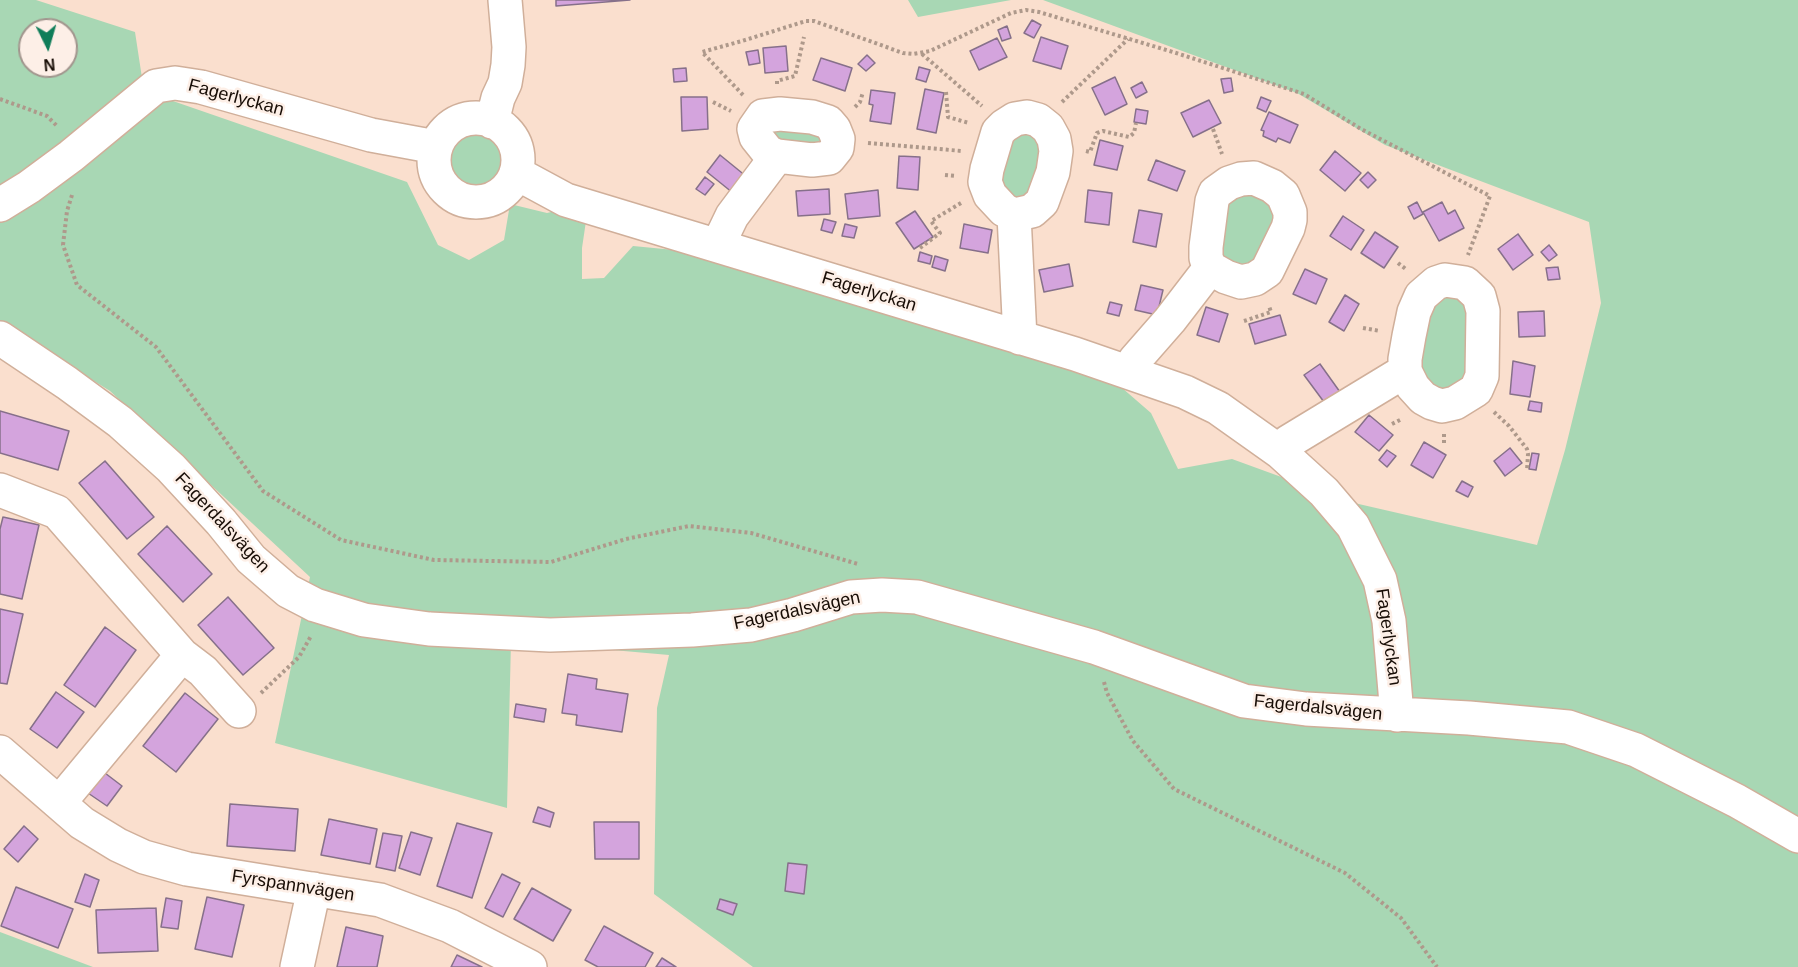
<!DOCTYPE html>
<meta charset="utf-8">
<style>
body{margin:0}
#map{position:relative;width:1798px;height:967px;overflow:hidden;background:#fadfce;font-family:Arial,sans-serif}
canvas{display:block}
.north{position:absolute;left:18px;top:18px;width:60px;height:60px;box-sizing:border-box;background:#fdefe7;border:2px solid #a1958d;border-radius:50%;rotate:175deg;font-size:16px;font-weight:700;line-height:24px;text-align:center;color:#180d06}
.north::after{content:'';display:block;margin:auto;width:21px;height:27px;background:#0f7d59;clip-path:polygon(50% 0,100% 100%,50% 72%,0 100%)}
</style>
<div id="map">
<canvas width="1798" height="967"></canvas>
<div class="north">N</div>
</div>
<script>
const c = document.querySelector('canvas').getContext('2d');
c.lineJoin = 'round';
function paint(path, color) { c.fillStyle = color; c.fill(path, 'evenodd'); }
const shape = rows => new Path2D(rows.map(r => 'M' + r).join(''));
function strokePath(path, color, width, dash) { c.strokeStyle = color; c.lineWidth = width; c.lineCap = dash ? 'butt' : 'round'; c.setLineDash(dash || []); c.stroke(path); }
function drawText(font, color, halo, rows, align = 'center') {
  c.font = font + ' Arial,sans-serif'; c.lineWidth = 5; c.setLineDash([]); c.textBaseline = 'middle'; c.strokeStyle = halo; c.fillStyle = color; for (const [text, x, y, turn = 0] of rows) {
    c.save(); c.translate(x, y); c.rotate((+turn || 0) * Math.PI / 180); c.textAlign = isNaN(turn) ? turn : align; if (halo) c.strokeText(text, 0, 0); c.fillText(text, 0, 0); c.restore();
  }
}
paint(shape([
 [0,0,36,0,135,32,144,91,407,182,438,245,469,260,504,240,510,204,547,213,564,209,586,221,582,248,582,279,604,278,633,246,685,251,1080,361,1121,387,1151,413,1178,469,1232,459,1350,502,1537,545,1565,450,1601,303,1589,222,1385,145,1297,93,1043,0,1798,0,1798,967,753,967,654,894,657,708,669,655,511,641,507,808,275,743,310,577,110,391,0,322],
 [30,30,66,30,66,66,30,66],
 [908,0,1011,0,918,17],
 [802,120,833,143,783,153,764,124],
 [1029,126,1049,158,1022,205,992,178,999,151],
 [482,128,500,140,509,158,503,181,497,186,488,190,473,190,452,181,442,169,439,160,447,143,451,139,465,131],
 [1235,185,1282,204,1252,274,1210,252],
 [1462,288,1478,374,1437,397,1412,352,1421,308],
 [0,932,93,967,0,967]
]), '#a8d7b4');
const building = shape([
 [556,0,630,0,556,6,556,0],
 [1032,20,1041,25,1034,38,1024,33,1032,20],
 [1007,26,1011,38,1002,41,998,30,1007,26],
 [1041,37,1068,46,1061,69,1033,61,1041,37],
 [997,38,1007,57,979,70,970,51,997,38],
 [786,46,788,71,765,73,763,48,786,46],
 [758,50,760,63,749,65,746,52,758,50],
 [867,55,875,63,866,71,858,64,867,55],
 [821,58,852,68,845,91,813,80,821,58],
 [919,67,930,70,926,82,916,79,919,67],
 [686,68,687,81,674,82,673,69,686,68],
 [1115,77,1127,104,1105,115,1092,88,1115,77],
 [1231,78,1233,91,1224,93,1221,79,1231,78],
 [1142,82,1147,92,1136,98,1131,88,1142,82],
 [925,89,944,93,936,133,917,129,925,89],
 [871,90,895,93,891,124,870,121,873,105,869,104,871,90],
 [681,97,707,97,708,129,682,131,681,97],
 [1261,97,1271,101,1266,112,1257,108,1261,97],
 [1209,100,1221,123,1193,137,1181,113,1209,100],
 [1136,109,1148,111,1146,124,1134,122,1136,109],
 [1269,112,1298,125,1290,143,1278,138,1276,142,1263,136,1264,131,1261,130,1269,112],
 [1100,140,1123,146,1117,170,1094,165,1100,140],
 [1335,151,1361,173,1345,191,1320,170,1335,151],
 [720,155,747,177,733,193,707,172,720,155],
 [899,156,920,157,918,190,897,188,899,156],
 [1156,160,1185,171,1177,191,1148,180,1156,160],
 [1368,172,1376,180,1368,188,1360,180,1368,172],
 [705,177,714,184,705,195,696,189,705,177],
 [829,189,830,214,798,216,796,191,829,189],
 [878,190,880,216,848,219,845,194,878,190],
 [1088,190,1112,193,1109,225,1085,222,1088,190],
 [1417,202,1423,214,1414,219,1408,207,1417,202],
 [1442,202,1448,214,1455,210,1464,228,1439,241,1423,212,1442,202],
 [1139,210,1162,214,1156,247,1133,242,1139,210],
 [915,211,933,237,914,249,896,223,915,211],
 [1343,216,1364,230,1351,250,1330,236,1343,216],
 [824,219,836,222,832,233,821,230,824,219],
 [845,224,857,227,854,238,842,236,845,224],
 [964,224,992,230,988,253,960,248,964,224],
 [1375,232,1398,247,1384,268,1361,253,1375,232],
 [1518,234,1533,255,1513,270,1498,249,1518,234],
 [1549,245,1557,255,1549,261,1541,252,1549,245],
 [920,252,932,256,930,264,918,261,920,252],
 [935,256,948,260,945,271,932,267,935,256],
 [1069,264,1073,286,1044,292,1039,270,1069,264],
 [1558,267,1560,279,1548,280,1546,268,1558,267],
 [1305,269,1327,279,1316,304,1293,294,1305,269],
 [1141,285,1163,290,1157,315,1135,310,1141,285],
 [1345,295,1359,304,1344,331,1329,322,1345,295],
 [1110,302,1122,305,1119,316,1107,313,1110,302],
 [1206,307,1228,314,1219,342,1197,335,1206,307],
 [1544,311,1545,336,1519,337,1518,312,1544,311],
 [1280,315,1286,335,1255,344,1249,324,1280,315],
 [1513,361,1535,366,1530,397,1510,394,1513,361],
 [1320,364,1340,392,1324,402,1304,375,1320,364],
 [1530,401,1542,403,1541,412,1528,410,1530,401],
 [0,411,69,431,58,470,0,453,0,411],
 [1369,415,1393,435,1379,451,1355,432,1369,415],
 [1424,442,1446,455,1433,478,1411,465,1424,442],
 [1510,448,1522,463,1505,476,1494,461,1510,448],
 [1387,450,1396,456,1387,467,1379,460,1387,450],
 [1532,453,1539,454,1536,470,1529,469,1532,453],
 [105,461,154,517,127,539,79,483,105,461],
 [1462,481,1473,487,1468,497,1456,491,1462,481],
 [3,517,39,525,22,599,0,594,0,529,3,517],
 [167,526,212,574,183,602,138,554,167,526],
 [228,597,274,648,243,675,198,625,228,597],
 [0,609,23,614,7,684,0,683,0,609],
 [105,627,136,650,95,707,64,685,105,627],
 [568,674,597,679,596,689,628,694,622,732,576,725,577,715,562,713,568,674],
 [56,692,84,712,57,748,30,729,56,692],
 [185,693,218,719,176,772,143,746,185,693],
 [516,704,546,709,544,722,514,717,516,704],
 [101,770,122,786,107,806,85,791,101,770],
 [230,804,298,809,295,851,227,846,230,804],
 [538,807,554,813,550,827,533,822,538,807],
 [329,819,377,829,370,864,321,855,329,819],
 [594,822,639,822,639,859,595,859,594,822],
 [457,823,492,833,472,898,437,886,457,823],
 [24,826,38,839,18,862,4,849,24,826],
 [411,832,432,838,420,875,399,868,411,832],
 [383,833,402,836,395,871,376,867,383,833],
 [788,863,807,865,804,894,785,891,788,863],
 [85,874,99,880,90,907,75,902,85,874],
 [502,874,520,883,503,917,485,908,502,874],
 [16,887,73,909,58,948,1,926,16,887],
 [532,888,571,910,553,941,514,919,532,888],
 [207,897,244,905,232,957,195,949,207,897],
 [166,898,182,901,178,929,161,927,166,898],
 [720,899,737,904,733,915,717,909,720,899],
 [156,908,158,951,98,953,96,910,156,908],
 [604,926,653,953,645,967,598,967,585,960,604,926],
 [346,927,383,936,377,967,337,967,346,927],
 [457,955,482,967,451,967,457,955],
 [662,958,676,967,656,967,662,958]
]);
paint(building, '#d4a4dd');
strokePath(building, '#86708a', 1.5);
const minor = shape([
 '434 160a42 42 0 1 1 84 0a42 42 0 1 1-84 0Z',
 [492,122,498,98,505,83,508,65,509,47,505,0],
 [516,173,566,200,1075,354,1185,392,1218,408,1280,452,1324,492,1353,526,1380,580,1389,621,1397,715],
 [0,205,29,187,71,156,156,86,175,83,201,87,371,135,436,147],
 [1014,215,1004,210,990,195,985,182,987,169,998,132,1004,126,1015,119,1027,117,1038,120,1048,128,1054,139,1056,151,1053,172,1042,202,1032,211,1014,215,1020,338],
 [718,245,732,216,777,156,812,160,829,158,837,148,838,139,834,129,828,122,812,117,780,114,763,116,754,129,756,137,768,152,777,156],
 [0,338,67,383,120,422,171,468,221,522,251,559,288,591,315,605,364,620,429,629,550,635,692,630,751,625,793,615,851,597,882,595,917,597,1094,647,1244,701,1306,709,1469,718,1568,727,1636,750,1737,801,1798,836],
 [1130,372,1135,360,1170,320,1210,268,1226,277,1241,282,1255,279,1267,271,1288,228,1290,220,1290,212,1283,195,1272,186,1254,178,1241,179,1229,183,1215,193,1212,201,1206,247,1206,258,1210,268],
 [1280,452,1288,442,1405,371,1405,359,1409,336,1414,312,1421,296,1436,283,1445,280,1465,283,1479,296,1483,311,1482,376,1476,390,1455,403,1442,406,1432,403,1423,398,1413,387,1405,371],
 [0,490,57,512,182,655,59,803],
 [182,655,203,671,239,711],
 [0,752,82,823,118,845,144,857,187,869,380,900,450,926,530,967],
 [297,967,314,889]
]);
strokePath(minor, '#d0af9a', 36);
strokePath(shape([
 [922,54,982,106],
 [777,84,777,81,795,76,804,37],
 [946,92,948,117,969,123],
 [743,95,702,52,742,41,806,21,814,21,903,53,913,54,930,51,1011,13,1026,10,1039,12,1173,52,1304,94,1361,129,1490,196,1468,255],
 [0,99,47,116,58,127],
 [713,102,731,111],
 [1062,102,1128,39],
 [855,107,860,102,863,92],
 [1213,129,1222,154],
 [868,143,962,151],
 [1086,151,1090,152,1097,133,1103,131,1129,137,1134,133,1136,123],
 [945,175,956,176],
 [72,195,67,211,63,245,77,285,156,347,263,491,341,540,434,560,551,562,626,539,689,526,751,533,858,564],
 [920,248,940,233,931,221,961,203],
 [1398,263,1407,270],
 [1244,321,1271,312,1269,306],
 [1363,328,1380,331],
 [1494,412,1509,426,1527,449,1528,454,1527,471],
 [1392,424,1402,419],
 [1444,434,1444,446],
 [1104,682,1107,693,1133,741,1174,789,1345,873,1401,918,1437,967],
 [261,693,299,657,311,636]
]), '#ae998b', 4, [3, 3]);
strokePath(minor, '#fff', 33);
drawText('18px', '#180d06', '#fdefe7', [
 ["Fagerlyckan",236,98,15],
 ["Fagerlyckan",869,292,17],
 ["Fagerdalsvägen",222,523,47],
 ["Fagerdalsvägen",797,611,-12],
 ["Fagerlyckan",1388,637,82],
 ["Fagerdalsvägen",1318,708,6],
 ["Fyrspannvägen",293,886,9]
]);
</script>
